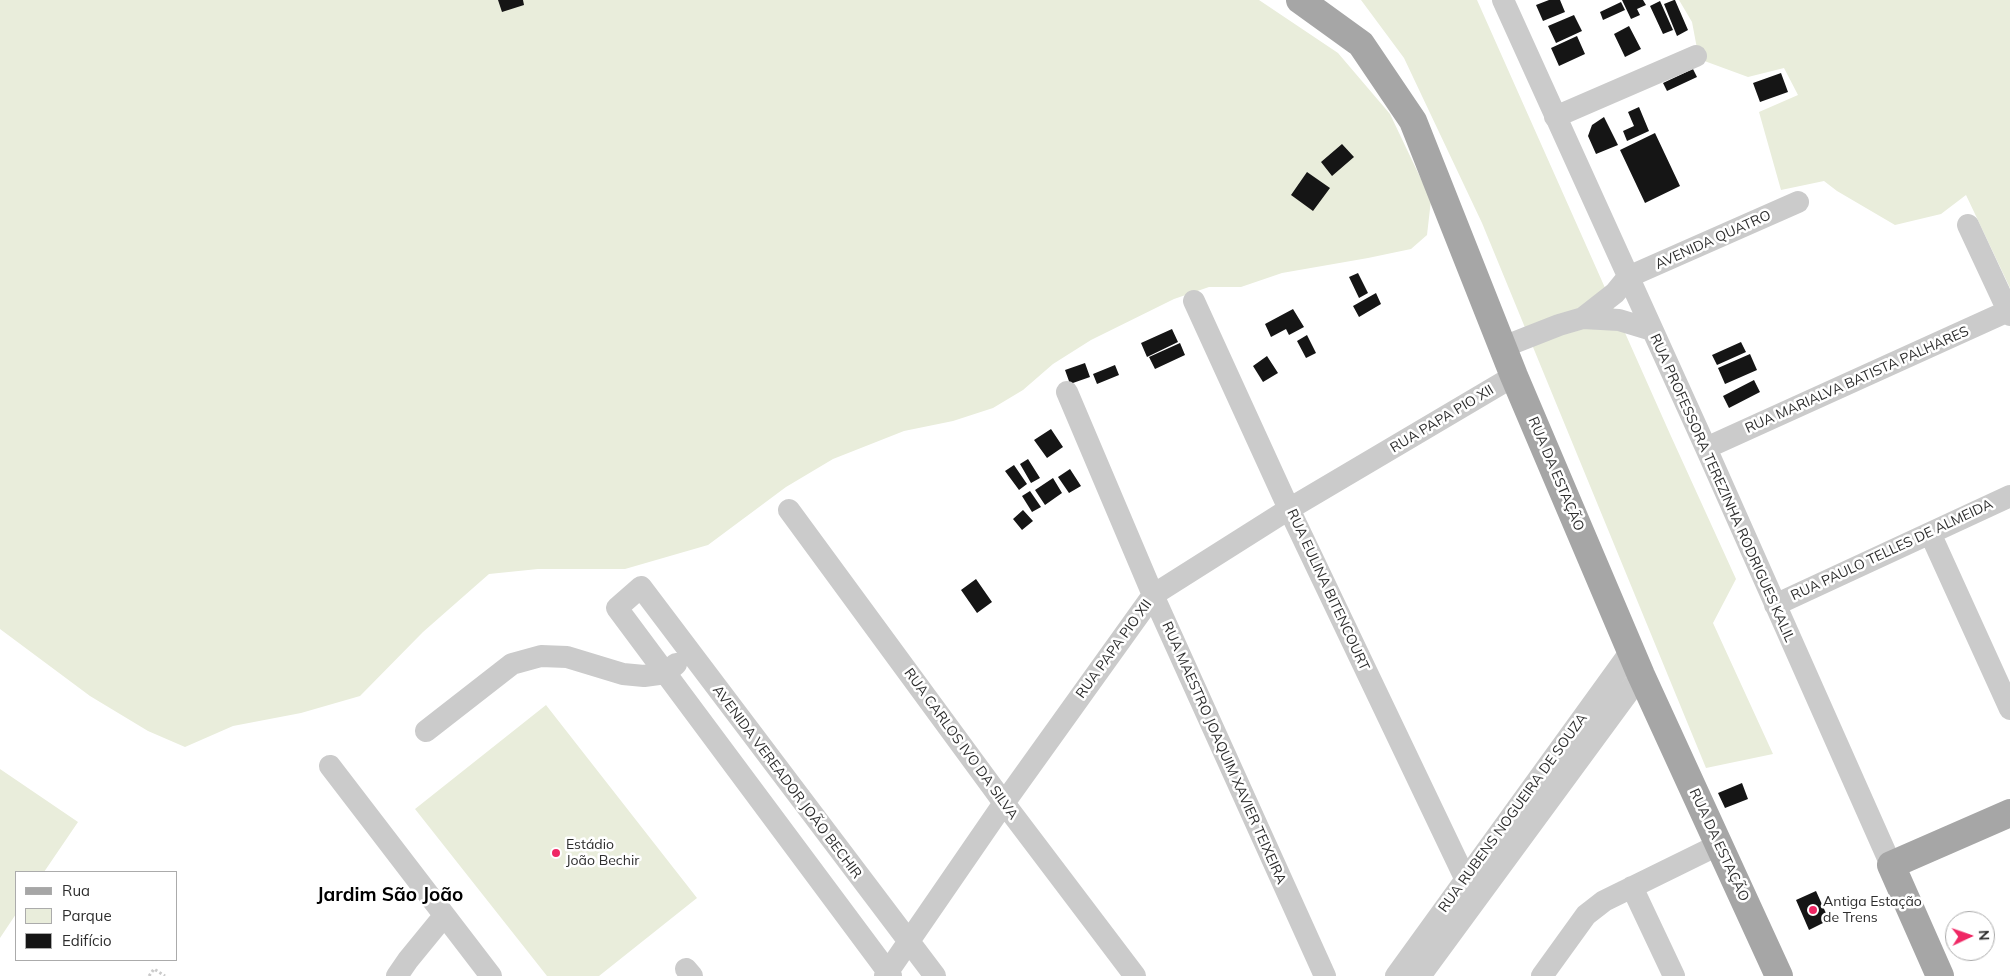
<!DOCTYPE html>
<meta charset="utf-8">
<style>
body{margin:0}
#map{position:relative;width:2010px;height:976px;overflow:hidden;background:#fff;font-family:Mulish,sans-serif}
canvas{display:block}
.legend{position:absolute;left:15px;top:871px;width:162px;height:90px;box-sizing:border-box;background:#fff;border:1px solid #ababab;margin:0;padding:6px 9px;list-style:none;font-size:15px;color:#2e2e2e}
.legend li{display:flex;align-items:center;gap:10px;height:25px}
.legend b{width:25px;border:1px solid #ababab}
.north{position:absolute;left:1945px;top:911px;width:50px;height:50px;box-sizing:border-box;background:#fff;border:1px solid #ababab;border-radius:50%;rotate:87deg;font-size:14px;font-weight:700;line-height:20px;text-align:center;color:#2e2e2e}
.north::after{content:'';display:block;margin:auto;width:18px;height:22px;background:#ef2764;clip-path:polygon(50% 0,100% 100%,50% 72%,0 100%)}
</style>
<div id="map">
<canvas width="2010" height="976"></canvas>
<ul class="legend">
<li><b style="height:6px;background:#a6a6a6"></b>Rua</li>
<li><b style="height:14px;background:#e9eddb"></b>Parque</li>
<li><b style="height:14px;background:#151515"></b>Edifício</li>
</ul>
<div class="north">N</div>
</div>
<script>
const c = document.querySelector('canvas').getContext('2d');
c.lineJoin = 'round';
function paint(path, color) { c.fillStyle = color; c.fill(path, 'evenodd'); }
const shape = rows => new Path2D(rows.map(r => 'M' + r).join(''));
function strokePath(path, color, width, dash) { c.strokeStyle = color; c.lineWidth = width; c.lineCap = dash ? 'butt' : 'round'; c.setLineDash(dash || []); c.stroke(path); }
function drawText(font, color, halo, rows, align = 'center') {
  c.font = font + ' Mulish,sans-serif'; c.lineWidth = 5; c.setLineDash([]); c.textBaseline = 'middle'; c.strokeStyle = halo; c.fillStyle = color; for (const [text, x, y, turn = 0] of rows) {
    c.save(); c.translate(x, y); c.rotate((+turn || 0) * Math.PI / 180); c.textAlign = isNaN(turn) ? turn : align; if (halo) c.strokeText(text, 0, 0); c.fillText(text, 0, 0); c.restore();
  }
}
paint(shape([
 [0,0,1259,0,1338,53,1390,114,1431,200,1427,235,1411,249,1368,258,1282,273,1241,287,1209,287,1174,299,1091,340,1053,364,1023,390,993,408,953,421,904,431,833,459,786,487,708,545,625,569,538,569,489,574,423,632,360,696,301,713,233,726,185,747,148,731,90,696,0,629],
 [1361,0,1477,0,1670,434,1736,579,1713,623,1773,754,1706,768,1482,223,1404,58],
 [1679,0,2010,0,2010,288,1966,195,1941,214,1895,225,1837,191,1824,181,1781,190,1759,112,1798,95,1784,68,1748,77,1699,59,1692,22],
 [546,705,697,898,599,976,547,976,415,809],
 [0,769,78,822,44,872,16,872,16,914,0,938]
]), '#e9eddb');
paint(shape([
 [498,0,523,0,524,5,502,12],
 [1549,0,1560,0,1565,12,1543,21,1536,5],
 [1622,0,1643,0,1646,5,1637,9,1640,15,1631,19],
 [1674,0,1675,0,1688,30,1677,36,1664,4],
 [1660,1,1673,30,1663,34,1650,6],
 [1621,2,1625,10,1603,20,1600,12],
 [1574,15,1582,31,1556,43,1548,26],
 [1629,26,1641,49,1625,57,1614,34],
 [1577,36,1585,54,1559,66,1551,48],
 [1693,69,1697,77,1667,91,1663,83],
 [1781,73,1788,92,1760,102,1753,83],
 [1639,107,1649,131,1627,141,1623,131,1634,126,1628,112],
 [1604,117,1618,145,1596,154,1588,136,1592,125],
 [1655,133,1680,186,1645,203,1620,150],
 [1342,144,1354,157,1332,176,1321,162],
 [1307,172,1330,188,1313,211,1291,195],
 [1358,273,1368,293,1359,298,1349,277],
 [1376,293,1381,304,1359,317,1353,306],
 [1293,309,1304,327,1289,335,1286,329,1271,337,1265,324],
 [1172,329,1178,342,1147,357,1141,343],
 [1307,335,1316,353,1306,358,1297,341],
 [1741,342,1746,352,1717,365,1712,355],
 [1180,343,1185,355,1155,369,1149,357],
 [1750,354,1757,370,1725,384,1718,368],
 [1267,356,1278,373,1263,382,1253,366],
 [1085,363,1090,377,1070,384,1065,370],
 [1115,365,1119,375,1097,384,1093,374],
 [1754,380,1760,392,1729,408,1723,396],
 [1051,429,1063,447,1047,458,1034,440],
 [1028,459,1040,478,1031,483,1020,464],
 [1014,465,1027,484,1019,490,1005,471],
 [1070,469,1081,486,1069,493,1058,477],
 [1053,478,1062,493,1045,505,1035,490],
 [1030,491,1041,507,1032,512,1022,496],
 [1023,510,1033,521,1022,530,1013,519],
 [976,579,992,602,977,613,961,590],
 [1742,783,1748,799,1725,808,1718,793],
 [1816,891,1829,920,1809,930,1796,900]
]), '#151515');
strokePath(shape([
 [149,976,154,969,165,976]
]), '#cbcbcb', 3, [2.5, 2.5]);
strokePath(shape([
 [1503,0,1706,448,1891,865],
 [1555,117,1696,56],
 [1968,225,2010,315],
 [1194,301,1289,509,1465,878,1478,896],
 [1583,318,1615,293,1628,277,1798,202],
 [1503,347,1559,325,1583,318,1619,320,1652,330],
 [1067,392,1153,595,1325,976],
 [1706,448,2008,311],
 [789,510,1004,803,1135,976],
 [1930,533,2010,709],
 [1775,605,2010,496],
 [426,731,512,664,541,656,567,657,623,674,644,676,666,673,676,664],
 [330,766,491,976],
 [1632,887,1674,976],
 [686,969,692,976],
 [397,976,408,960,444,916],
 [885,976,1004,803,1153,595,1289,509,1514,376],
 [891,976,617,608,641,587,935,976],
 [1396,976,1631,651],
 [1420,976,1641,675],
 [1542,976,1586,915,1604,901,1718,845]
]), '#cbcbcb', 22);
strokePath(shape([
 [1300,0,1361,44,1413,121,1514,376,1641,675,1779,976],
 [1940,976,1891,865,2010,813]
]), '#a6a6a6', 28);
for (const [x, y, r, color] of [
 [556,853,5,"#ef2764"],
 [1813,910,5,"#ef2764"]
]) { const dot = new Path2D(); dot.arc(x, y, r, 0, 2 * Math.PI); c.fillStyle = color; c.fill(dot); strokePath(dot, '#fff', 2); }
drawText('14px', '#2e2e2e', '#fff', [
 ["AVENIDA QUATRO",1713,240,-24],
 ["RUA MARIALVA BATISTA PALHARES",1857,380,-24],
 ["RUA PAPA PIO XII",1442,419,-31],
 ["RUA DA ESTAÇÃO",1556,474,67],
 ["RUA PROFESSORA TEREZINHA RODRIGUES KALIL",1722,488,66],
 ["RUA PAULO TELLES DE ALMEIDA",1892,550,-25],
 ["RUA EULINA BITENCOURT",1328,590,65],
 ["RUA PAPA PIO XII",1114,649,-54],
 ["RUA CARLOS IVO DA SILVA",961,744,54],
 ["RUA MAESTRO JOAQUIM XAVIER TEIXEIRA",1224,753,66],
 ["AVENIDA VEREADOR JOÃO BECHIR",787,782,53],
 ["RUA RUBENS NOGUEIRA DE SOUZA",1513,813,-54],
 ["RUA DA ESTAÇÃO",1719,845,65]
]);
drawText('14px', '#2e2e2e', '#fff', [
 ["Estádio",566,845],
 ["João Bechir",566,861],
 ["Antiga Estação",1823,902],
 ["de Trens",1823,918]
], 'left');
drawText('bold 19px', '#000', '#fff', [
 ["Jardim São João",390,895]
]);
</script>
